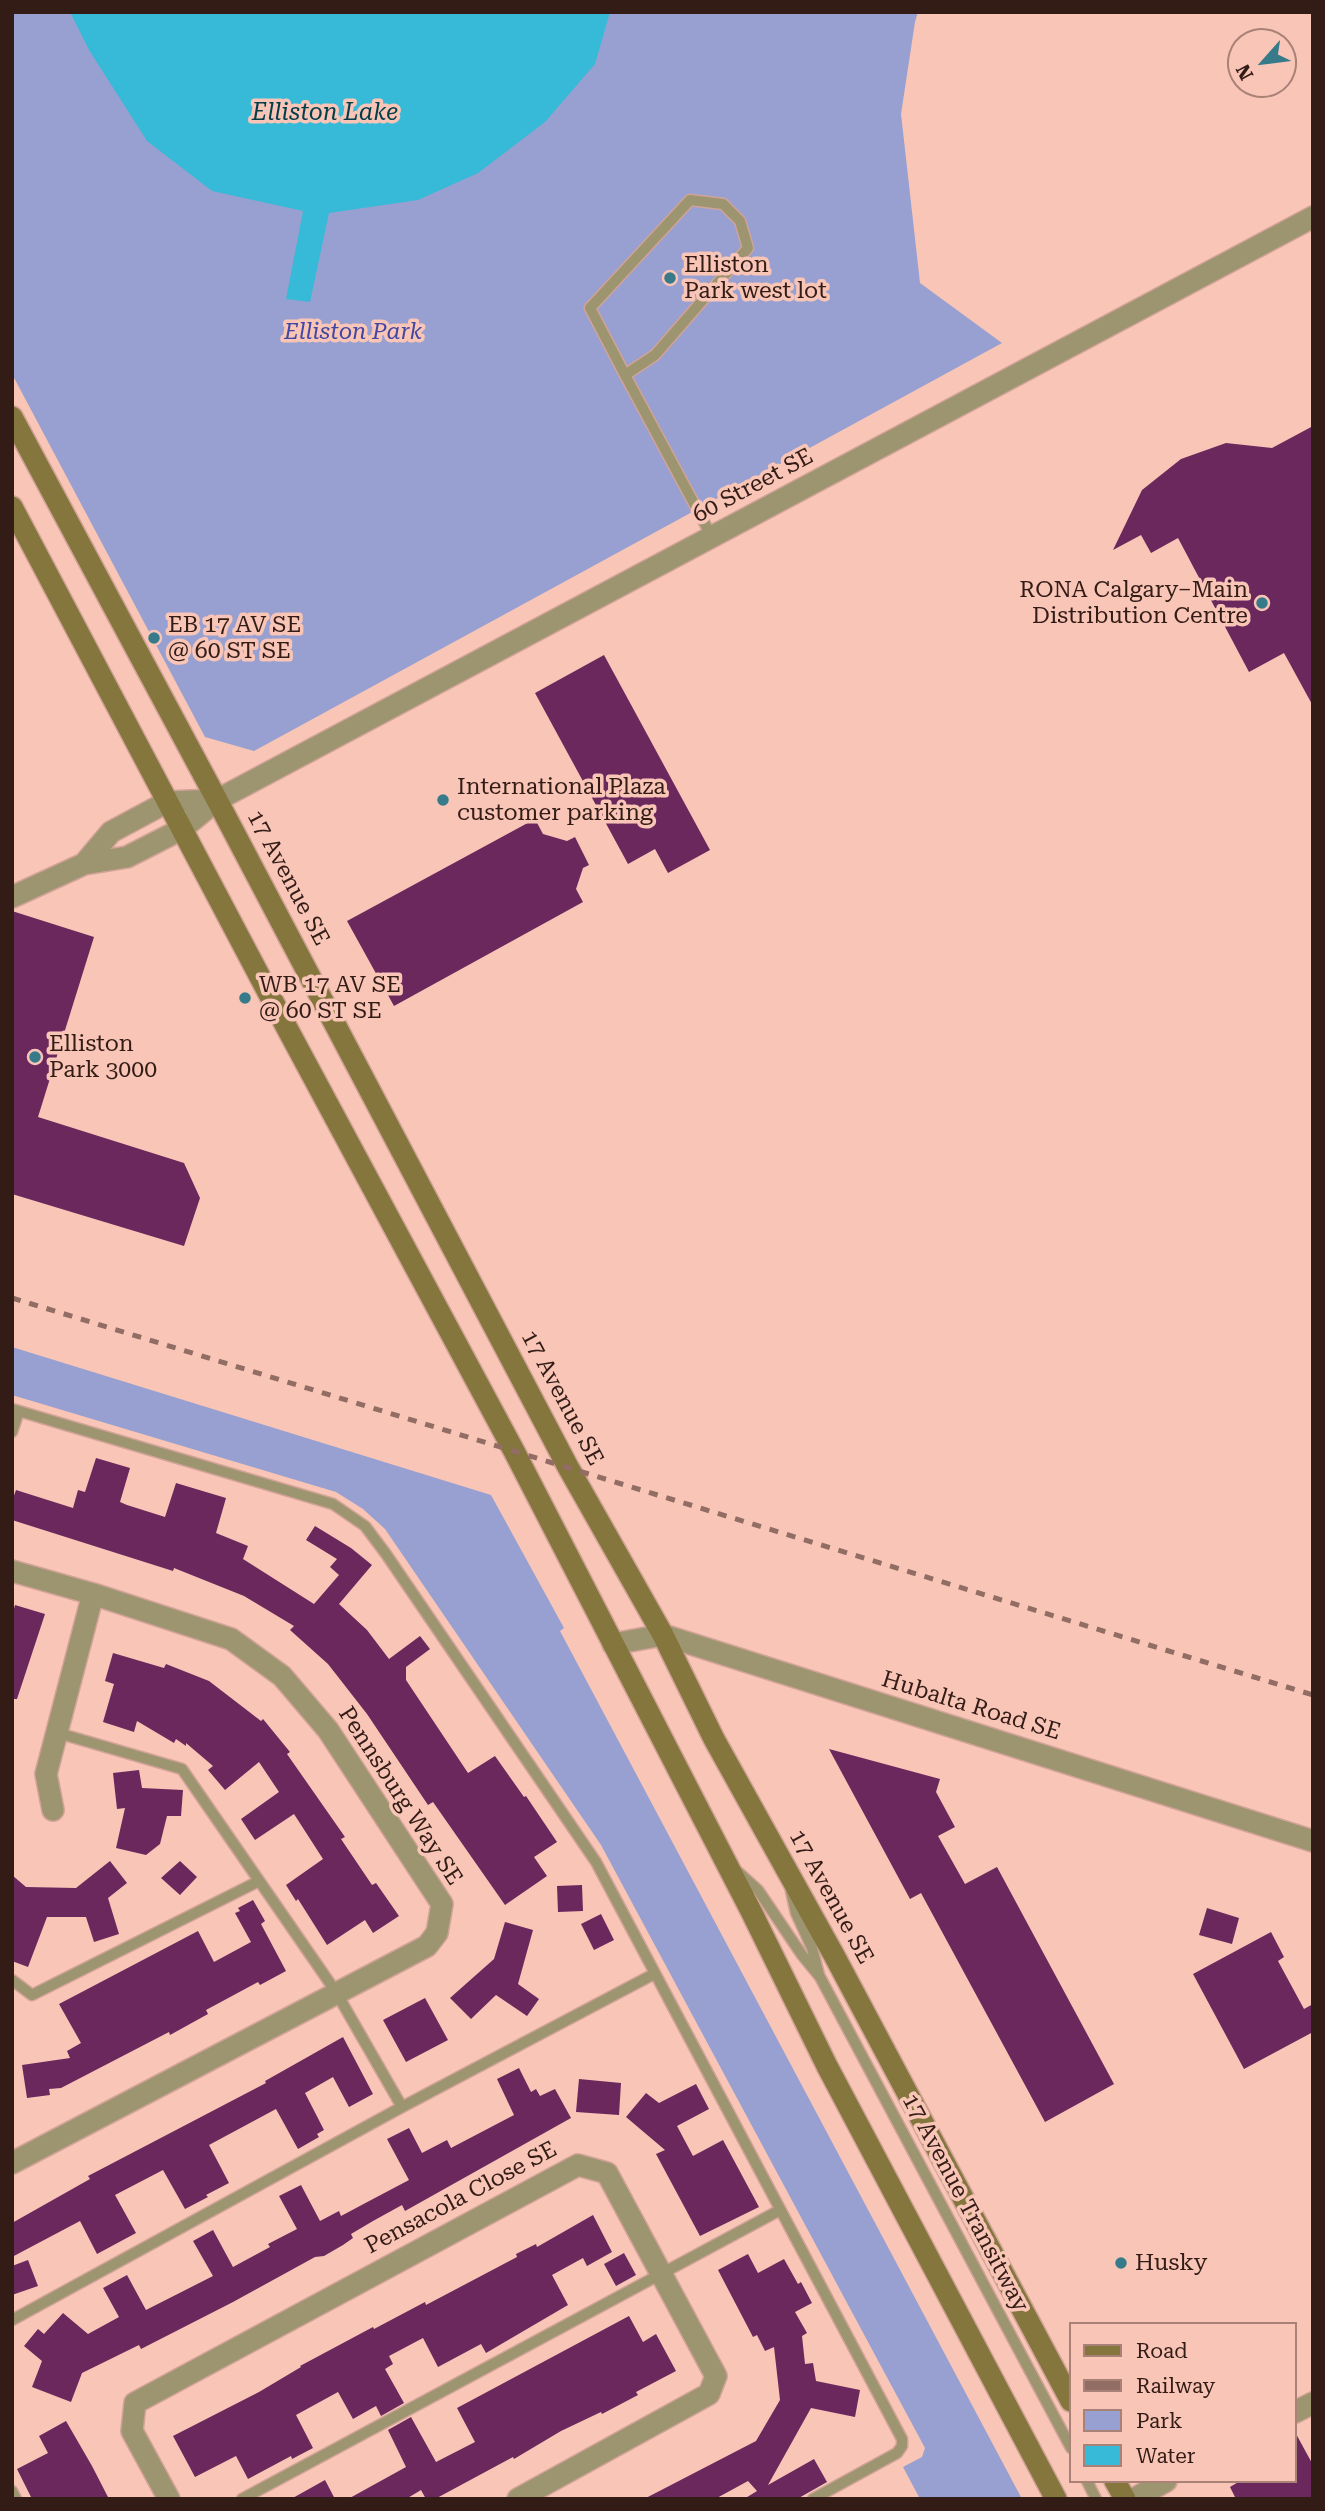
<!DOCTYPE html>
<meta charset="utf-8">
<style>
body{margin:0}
#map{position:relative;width:1325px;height:2511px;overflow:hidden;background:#f8c5b7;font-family:"Roboto Serif",serif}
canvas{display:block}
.frame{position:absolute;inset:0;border:14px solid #331c16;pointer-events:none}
.legend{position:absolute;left:1069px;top:2322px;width:228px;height:161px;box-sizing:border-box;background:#f8c5b7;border:2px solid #a98177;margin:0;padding:9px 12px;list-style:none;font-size:21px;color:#331c16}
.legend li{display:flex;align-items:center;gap:14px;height:35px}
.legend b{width:35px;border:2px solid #a98177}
.north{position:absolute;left:1227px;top:28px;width:70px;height:70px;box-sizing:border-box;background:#f8c5b7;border:2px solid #a98177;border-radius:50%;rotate:242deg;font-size:19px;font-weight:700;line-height:28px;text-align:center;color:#331c16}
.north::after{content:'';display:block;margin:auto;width:24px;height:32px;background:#377b8b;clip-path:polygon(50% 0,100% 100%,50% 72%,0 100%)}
</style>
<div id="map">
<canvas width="1325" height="2511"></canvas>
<div class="frame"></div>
<ul class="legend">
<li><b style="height:9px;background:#84763d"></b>Road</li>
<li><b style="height:9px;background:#926d63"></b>Railway</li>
<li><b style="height:19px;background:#97a0d0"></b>Park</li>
<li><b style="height:19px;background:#37bad7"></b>Water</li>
</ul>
<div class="north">N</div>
</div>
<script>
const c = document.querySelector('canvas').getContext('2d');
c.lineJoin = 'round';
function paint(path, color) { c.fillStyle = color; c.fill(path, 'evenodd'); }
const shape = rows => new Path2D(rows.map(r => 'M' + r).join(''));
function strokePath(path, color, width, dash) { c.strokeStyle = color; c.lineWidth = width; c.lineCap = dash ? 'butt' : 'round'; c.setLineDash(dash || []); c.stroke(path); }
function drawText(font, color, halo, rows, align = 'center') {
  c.font = font + ' "Roboto Serif",serif'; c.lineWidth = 7; c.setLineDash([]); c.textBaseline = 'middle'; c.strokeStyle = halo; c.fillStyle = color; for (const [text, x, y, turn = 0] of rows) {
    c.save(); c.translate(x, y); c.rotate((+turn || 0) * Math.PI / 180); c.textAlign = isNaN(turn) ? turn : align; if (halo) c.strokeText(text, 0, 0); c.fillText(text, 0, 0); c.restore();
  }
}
paint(shape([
 [12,12,918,12,915,22,901,114,920,283,1002,343,254,751,205,737,12,374],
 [12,1347,491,1495,564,1628,560,1631,1022,2499,920,2499,903,2467,922,2457,925,2448,601,1845,385,1529,363,1509,336,1492,12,1395]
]), '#97a0d0');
paint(shape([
 [70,12,610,12,595,64,545,122,478,173,418,200,329,213,310,302,286,299,303,211,212,191,147,141,89,50]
]), '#37bad7');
paint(shape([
 [1313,426,1313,706,1284,653,1249,672,1178,538,1151,553,1141,535,1113,550,1142,490,1181,459,1226,443,1272,448],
 [604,655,710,850,668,873,655,849,628,864,535,693],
 [535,819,543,834,567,841,575,837,589,865,583,868,576,889,583,902,394,1006,347,921],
 [12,911,94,937,38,1117,184,1163,200,1198,184,1246,12,1194],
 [96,1458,130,1468,120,1502,127,1505,165,1517,176,1483,226,1498,216,1533,248,1546,243,1559,314,1604,339,1575,330,1567,337,1559,306,1540,315,1526,351,1548,372,1565,339,1604,367,1630,389,1659,420,1636,430,1649,406,1667,406,1680,468,1773,495,1756,524,1797,526,1796,557,1842,534,1857,547,1876,505,1905,433,1802,428,1805,367,1714,328,1664,290,1630,294,1626,244,1596,174,1568,173,1571,12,1520,12,1501,16,1490,73,1508,78,1490,85,1492],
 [15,1605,45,1614,17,1699,12,1699,12,1616],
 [113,1653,164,1668,166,1664,209,1681,261,1721,263,1719,290,1752,287,1754,345,1837,341,1839,372,1885,376,1883,399,1916,373,1933,365,1920,327,1945,298,1899,296,1901,286,1885,323,1859,294,1814,255,1840,241,1819,279,1792,259,1762,225,1790,208,1770,213,1766,186,1743,186,1746,176,1739,174,1743,137,1721,134,1732,103,1722,114,1684,105,1681],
 [829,1749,940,1779,936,1792,955,1827,938,1836,965,1884,997,1867,1114,2084,1045,2122,921,1893,910,1899],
 [139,1770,142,1788,183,1790,181,1816,167,1816,160,1844,146,1855,116,1848,125,1808,117,1809,113,1773],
 [110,1861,127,1883,108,1898,119,1934,94,1942,86,1917,47,1917,28,1967,12,1961,12,1875,26,1887,76,1888],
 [180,1861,197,1877,180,1895,161,1878],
 [582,1885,583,1911,558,1912,557,1886],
 [253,1900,265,1921,261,1924,286,1971,260,1985,258,1982,206,2010,208,2014,170,2035,169,2032,61,2088,49,2089,50,2095,27,2098,22,2065,70,2058,67,2051,81,2043,59,2004,198,1931,214,1962,251,1942,235,1913,240,1911,238,1908],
 [1207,1908,1239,1918,1232,1944,1199,1935],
 [601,1914,614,1940,594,1950,581,1924],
 [505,1922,533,1930,518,1984,539,1999,527,2016,496,1995,471,2019,450,1998,494,1959],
 [1271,1932,1284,1957,1278,1961,1304,2009,1313,2004,1313,2032,1244,2069,1193,1974],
 [425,1998,448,2040,406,2062,383,2020],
 [343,2037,373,2094,349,2107,333,2077,305,2093,324,2130,317,2134,319,2137,298,2149,276,2109,209,2145,229,2183,206,2195,208,2197,185,2209,163,2170,115,2195,136,2233,97,2254,80,2221,12,2257,12,2223,90,2179,88,2176,266,2083,265,2081],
 [519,2068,531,2092,536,2089,540,2096,555,2089,571,2118,405,2211,402,2205,373,2221,351,2234,353,2238,343,2245,324,2256,315,2257,233,2302,141,2349,139,2345,82,2373,71,2402,32,2387,42,2361,24,2346,38,2329,44,2334,63,2313,88,2334,119,2317,103,2288,127,2275,146,2310,213,2276,193,2241,213,2230,233,2267,270,2247,268,2244,297,2229,279,2196,301,2185,320,2221,339,2211,341,2216,373,2199,409,2180,387,2139,409,2128,422,2153,447,2140,451,2148,514,2115,497,2079],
 [579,2079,621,2083,619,2115,576,2112],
 [696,2084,709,2109,677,2126,693,2156,723,2140,759,2207,700,2236,656,2154,665,2150,626,2117,646,2093,659,2103],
 [593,2215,612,2252,587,2266,583,2258,552,2275,568,2305,486,2353,481,2344,438,2367,423,2338,389,2356,393,2364,385,2369,404,2403,381,2416,376,2406,353,2419,338,2392,296,2415,313,2448,292,2459,291,2456,248,2479,236,2456,195,2477,173,2436,259,2392,301,2367,300,2366,373,2327,374,2329,425,2302,426,2305,517,2257,516,2254,536,2244,537,2247],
 [624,2253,636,2275,616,2286,604,2264],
 [748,2254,758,2273,784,2259,798,2284,801,2282,812,2303,795,2312,807,2333,802,2336,805,2364,813,2363,816,2381,860,2390,855,2417,811,2408,768,2485,814,2459,827,2482,797,2499,744,2499,757,2491,748,2481,715,2499,644,2499,756,2441,780,2400,774,2347,765,2351,757,2335,753,2337,718,2270],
 [28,2260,38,2286,12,2295,12,2266],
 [629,2316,643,2342,656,2334,676,2371,636,2392,638,2395,602,2414,601,2412,561,2431,514,2459,513,2457,435,2499,426,2499,421,2490,406,2499,348,2499,406,2467,388,2430,411,2417,436,2462,475,2442,457,2408],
 [66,2421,92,2466,109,2499,32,2499,17,2469,48,2453,39,2436],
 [1295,2432,1313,2465,1313,2499,1236,2499,1230,2487,1240,2481,1295,2481],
 [325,2480,335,2499,291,2499]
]), '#6a285d');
const lane = shape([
 [625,375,655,355,748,248,740,221,723,204,690,200,590,308,625,375,712,537],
 [12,1409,333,1504,365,1526,386,1554,596,1862,902,2439,902,2446,897,2453,813,2499],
 [12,1432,19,1411],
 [58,1733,182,1769,336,1992,402,2107],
 [737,1871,758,1890,802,1955,820,1977,1071,2448],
 [791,1891,796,1913,812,1948,819,1975],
 [12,1980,32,1995,259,1881],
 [12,2320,402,2107,654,1974],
 [1087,2481,1096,2499],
 [12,2491,16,2499],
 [242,2499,780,2210]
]);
const street = shape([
 [84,864,111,832,167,802,217,800],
 [12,897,84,864,127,857,182,829,217,800,1313,217],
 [12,1571,93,1594,231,1639,282,1676,328,1730,442,1904,437,1933,427,1946,12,2163],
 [613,1644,663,1635,1313,1841],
 [53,1810,46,1774,93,1594],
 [1295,2412,1313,2403],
 [169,2499,132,2431,135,2403,578,2165,607,2173,716,2376,709,2394,518,2499],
 [1134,2499,1166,2481]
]);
const secondary = shape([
 [12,417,217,800,568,1467,663,1635,714,1739,835,1957,1071,2401],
 [12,507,288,1030,514,1451,751,1911,827,2066,1056,2499],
 [1115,2481,1125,2499]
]);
strokePath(lane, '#d1a397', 13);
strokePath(street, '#d1a397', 24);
strokePath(secondary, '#d1a397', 24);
strokePath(lane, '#9d9470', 10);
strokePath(street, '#9d9470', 21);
strokePath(secondary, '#84763d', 21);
strokePath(shape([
 [12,1298,1313,1695]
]), '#926d63', 5, [9, 9]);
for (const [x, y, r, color] of [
 [670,278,7,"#377b8b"],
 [1262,603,7,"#377b8b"],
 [154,638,7,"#377b8b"],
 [443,800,7,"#377b8b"],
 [245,998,7,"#377b8b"],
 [35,1057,7,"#377b8b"],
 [1121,2263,7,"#377b8b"]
]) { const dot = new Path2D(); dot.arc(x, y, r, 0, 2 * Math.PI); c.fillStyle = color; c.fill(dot); strokePath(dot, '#f8c5b7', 2.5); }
drawText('23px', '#331c16', '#f8c5b7', [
 ["Elliston",684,265],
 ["Park west lot",684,291],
 ["RONA Calgary–Main",1248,590,"right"],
 ["Distribution Centre",1248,616,"right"],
 ["EB 17 AV SE",168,625],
 ["@ 60 ST SE",168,651],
 ["International Plaza",457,787],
 ["customer parking",457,813],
 ["WB 17 AV SE",259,985],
 ["@ 60 ST SE",259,1011],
 ["Elliston",49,1044],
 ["Park 3000",49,1070],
 ["Husky",1135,2263]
], 'left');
drawText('italic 23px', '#4147a3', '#f8c5b7', [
 ["Elliston Park",353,332]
]);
drawText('23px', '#331c16', '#f8c5b7', [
 ["60 Street SE",753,486,-28],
 ["17 Avenue SE",288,878,62],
 ["17 Avenue SE",562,1398,62],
 ["Hubalta Road SE",971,1706,17],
 ["Pennsburg Way SE",400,1796,57],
 ["17 Avenue SE",831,1897,61],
 ["Pensacola Close SE",461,2198,-28],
 ["17 Avenue Transitway",965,2203,62]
]);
drawText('italic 24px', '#023e4a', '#f8c5b7', [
 ["Elliston Lake",325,113]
]);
</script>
